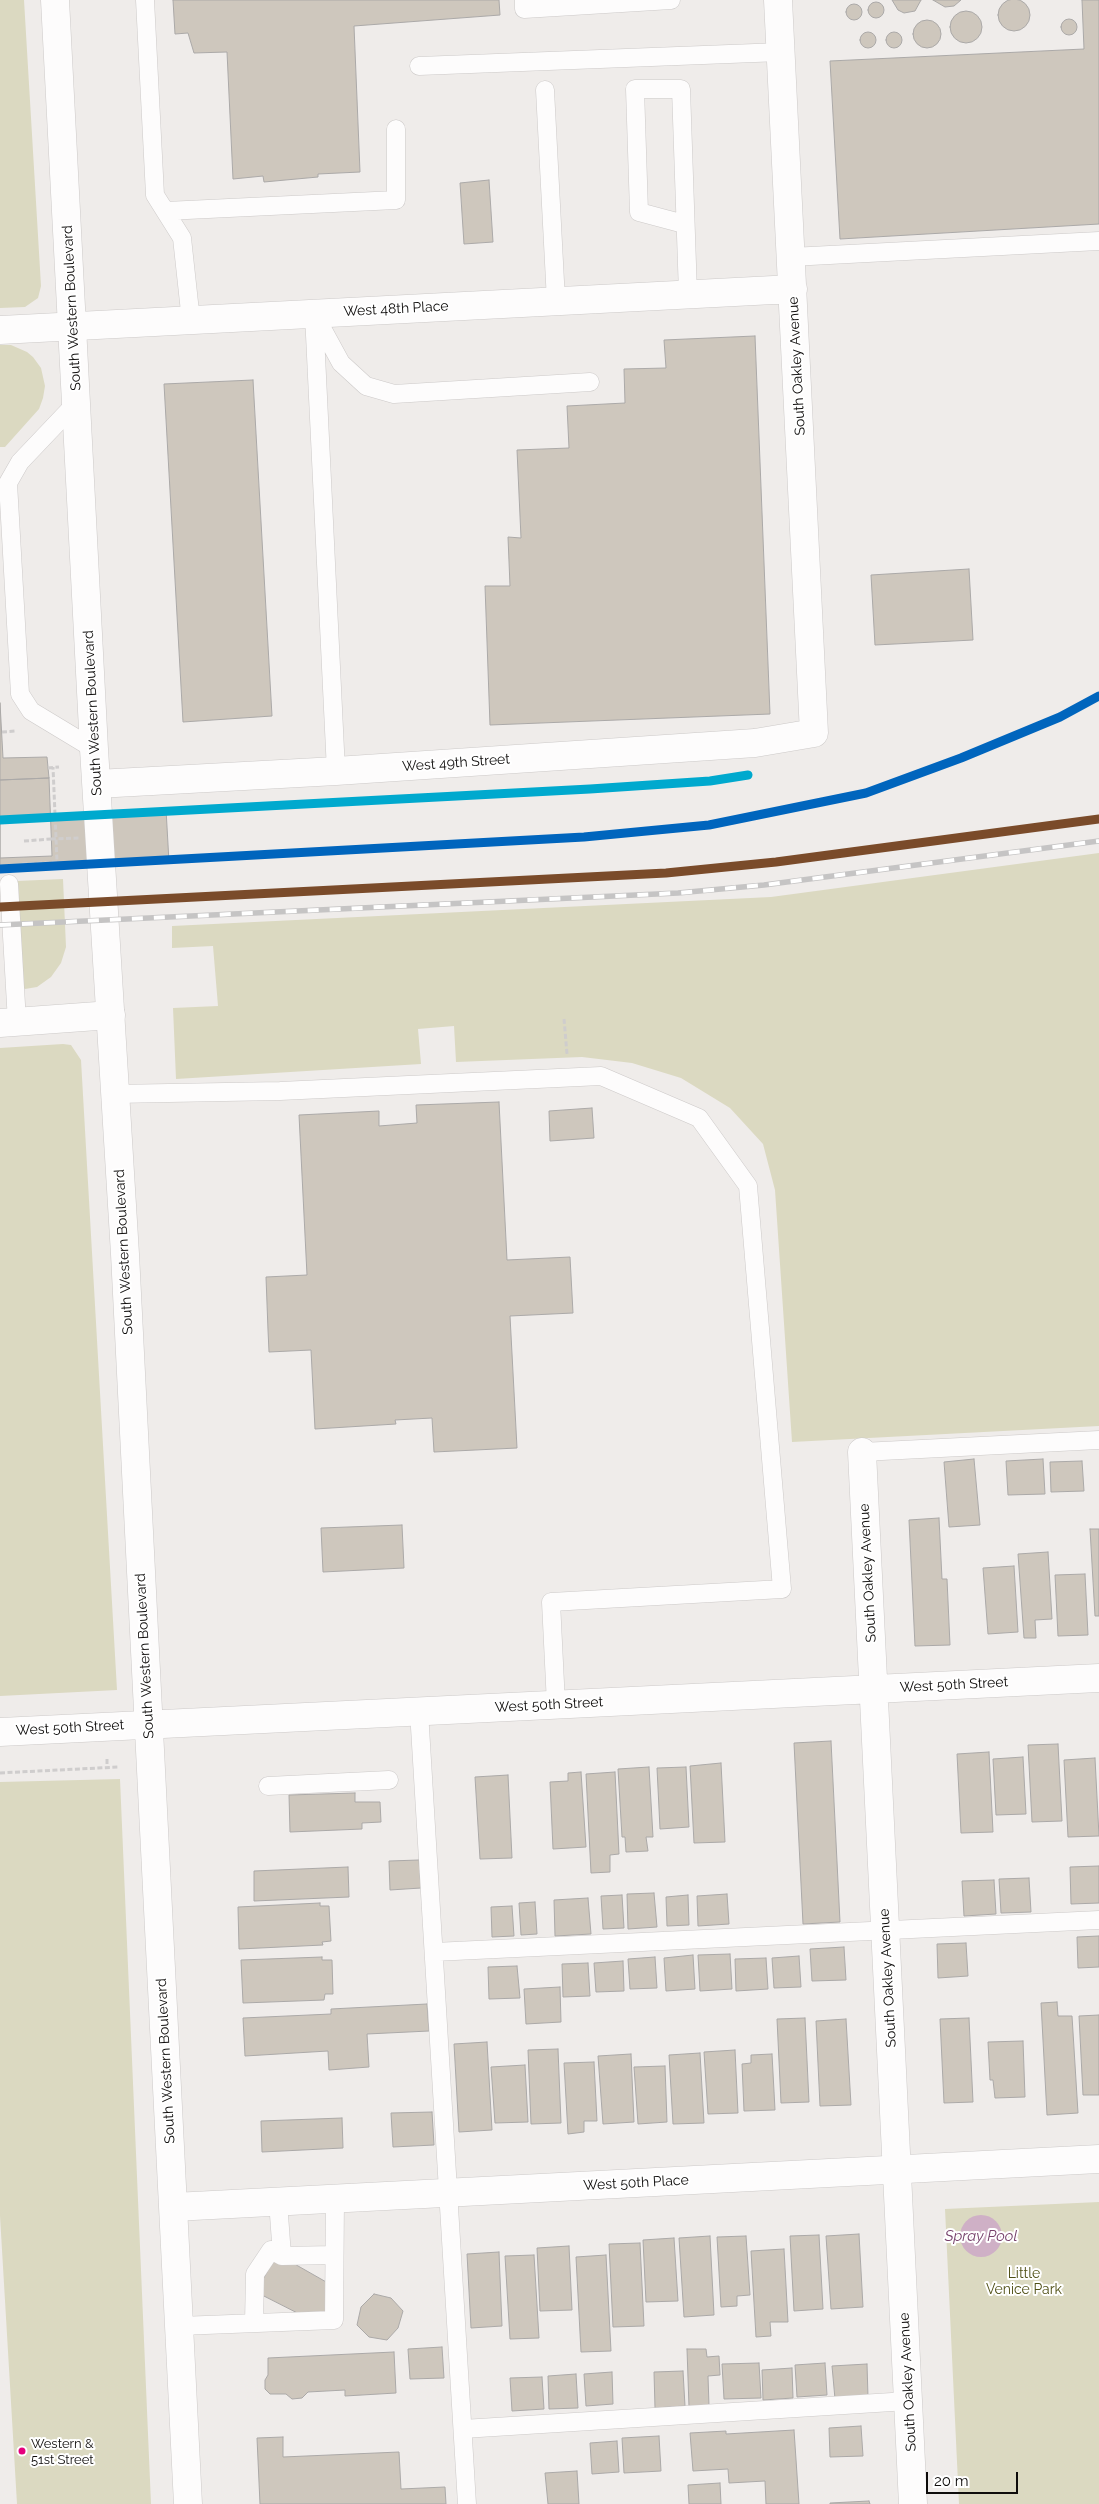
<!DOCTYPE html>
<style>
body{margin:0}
#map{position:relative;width:1099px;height:2504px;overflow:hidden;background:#efecea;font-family:Raleway,sans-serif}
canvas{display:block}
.scale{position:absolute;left:926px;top:2472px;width:92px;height:22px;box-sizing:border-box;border:2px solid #0e0c0b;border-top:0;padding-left:6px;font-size:15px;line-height:18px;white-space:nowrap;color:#0e0c0b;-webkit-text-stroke:4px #fff;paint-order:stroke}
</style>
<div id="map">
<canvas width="1099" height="2504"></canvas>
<div class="scale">20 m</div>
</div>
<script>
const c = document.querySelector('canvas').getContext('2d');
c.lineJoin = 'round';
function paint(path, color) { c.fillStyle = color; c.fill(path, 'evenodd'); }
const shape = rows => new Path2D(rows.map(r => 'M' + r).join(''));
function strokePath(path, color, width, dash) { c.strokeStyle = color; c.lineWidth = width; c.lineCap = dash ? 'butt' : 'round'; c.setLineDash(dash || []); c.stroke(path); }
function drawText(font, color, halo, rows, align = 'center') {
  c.font = font + ' Raleway,sans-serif'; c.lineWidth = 4; c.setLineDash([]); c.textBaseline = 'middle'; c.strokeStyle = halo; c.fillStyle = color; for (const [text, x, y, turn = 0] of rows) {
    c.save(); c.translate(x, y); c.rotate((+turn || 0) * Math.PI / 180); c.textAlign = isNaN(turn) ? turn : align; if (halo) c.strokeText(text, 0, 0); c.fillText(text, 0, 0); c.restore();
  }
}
paint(shape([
 [0,0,24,0,41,286,38,298,25,307,0,308],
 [0,345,11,345,27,352,33,357,41,368,45,386,43,398,39,409,5,447,0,447],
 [1099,853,1099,1426,792,1442,775,1190,763,1144,730,1108,681,1078,632,1063,582,1057,456,1062,454,1026,418,1029,421,1064,176,1079,173,1008,218,1006,213,946,172,948,172,926,771,897],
 [63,879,66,947,61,963,51,977,37,987,25,989,22,987,17,881],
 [63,1044,71,1045,81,1060,117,1690,0,1696,0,1048],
 [120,1779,151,2504,17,2504,0,2216,0,1782],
 [1099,2202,1099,2504,959,2504,945,2209]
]), '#dbd9c1');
paint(shape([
 '960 2236a21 21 0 1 1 42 0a21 21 0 1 1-42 0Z'
]), '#cfb0c6');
const building = shape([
 '998 15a16 16 0 1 1 32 0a16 16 0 1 1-32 0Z',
 [173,0,499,0,500,15,354,26,360,172,318,174,318,177,264,182,263,176,233,179,227,52,194,53,188,33,175,34,173,0],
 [921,0,915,11,904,13,898,10,892,0,921,0],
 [933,0,961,0,954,6,945,7,933,0],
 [1082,0,1099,0,1099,224,840,239,830,61,1084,49,1082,0],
 '868 10a8 8 0 1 1 16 0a8 8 0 1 1-16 0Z',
 '846 12a8 8 0 1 1 16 0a8 8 0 1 1-16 0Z',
 '950 27a16 16 0 1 1 32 0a16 16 0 1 1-32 0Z',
 '1061 27a8 8 0 1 1 16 0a8 8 0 1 1-16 0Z',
 '913 34a14 14 0 1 1 28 0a14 14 0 1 1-28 0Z',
 '860 40a8 8 0 1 1 16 0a8 8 0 1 1-16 0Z',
 '886 40a8 8 0 1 1 16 0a8 8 0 1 1-16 0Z',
 [489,180,493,242,464,244,460,183,489,180],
 [755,336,770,714,490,725,485,586,510,586,508,537,521,538,517,450,569,448,567,406,625,403,624,369,666,368,664,340,755,336],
 [253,380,272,716,183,722,164,384,253,380],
 [969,569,973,640,875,645,871,575,969,569],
 [0,703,3,758,47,757,49,778,0,780,0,703],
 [49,778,52,856,0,858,0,780,49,778],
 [166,809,169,862,0,870,0,817,166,809],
 [499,1102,507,1260,570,1257,573,1313,510,1316,517,1448,434,1452,432,1418,395,1420,396,1424,315,1429,311,1350,269,1352,268,1330,266,1277,307,1275,299,1115,379,1111,379,1126,417,1123,416,1105,499,1102],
 [592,1108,594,1138,550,1141,549,1111,592,1108],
 [974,1459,980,1525,949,1527,944,1462,974,1459],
 [1043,1459,1045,1494,1008,1495,1006,1461,1043,1459],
 [1082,1461,1084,1491,1051,1492,1050,1462,1082,1461],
 [939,1518,942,1579,947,1579,950,1645,915,1646,909,1520,939,1518],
 [402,1525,404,1568,323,1572,321,1528,402,1525],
 [1090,1529,1099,1529,1099,1616,1095,1616,1090,1529],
 [1048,1552,1052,1619,1035,1620,1036,1638,1024,1638,1018,1554,1048,1552],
 [1014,1566,1018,1632,988,1634,983,1568,1014,1566],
 [1085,1574,1088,1635,1058,1636,1055,1575,1085,1574],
 [831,1741,840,1922,803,1924,794,1743,831,1741],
 [1058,1744,1062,1821,1032,1822,1028,1745,1058,1744],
 [989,1752,993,1832,961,1833,957,1754,989,1752],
 [1023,1757,1026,1814,996,1815,993,1759,1023,1757],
 [1095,1758,1099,1836,1068,1837,1064,1760,1095,1758],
 [721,1763,725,1842,694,1843,690,1766,721,1763],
 [649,1767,653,1837,646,1837,648,1851,626,1852,625,1837,622,1837,618,1769,649,1767],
 [686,1767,689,1827,660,1829,657,1768,686,1767],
 [581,1772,586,1847,553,1849,550,1782,568,1781,568,1773,581,1772],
 [615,1772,619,1854,610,1855,610,1872,591,1873,586,1774,615,1772],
 [508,1775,512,1858,480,1859,475,1777,508,1775],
 [355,1793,355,1802,380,1802,381,1822,362,1823,362,1829,290,1832,289,1795,355,1793],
 [419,1860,421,1888,390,1890,389,1861,419,1860],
 [1099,1866,1099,1903,1071,1904,1070,1867,1099,1866],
 [348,1867,349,1897,254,1901,254,1871,348,1867],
 [1029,1878,1031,1912,1001,1913,999,1879,1029,1878],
 [994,1880,996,1914,964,1916,962,1881,994,1880],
 [654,1893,657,1927,628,1929,627,1894,654,1893],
 [727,1894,729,1924,698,1926,697,1896,727,1894],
 [622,1895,624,1928,603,1929,601,1896,622,1895],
 [688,1895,689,1925,667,1926,666,1897,688,1895],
 [588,1898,591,1934,555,1936,554,1900,588,1898],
 [535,1902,537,1934,521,1935,519,1903,535,1902],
 [320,1903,320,1906,329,1906,331,1941,322,1942,323,1945,239,1949,238,1907,320,1903],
 [512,1906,514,1936,492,1937,491,1907,512,1906],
 [1099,1936,1099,1967,1078,1968,1077,1937,1099,1936],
 [966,1943,968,1976,938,1978,937,1944,966,1943],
 [844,1947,846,1980,812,1981,810,1949,844,1947],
 [730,1954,732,1989,700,1991,698,1955,730,1954],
 [693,1955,695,1989,666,1991,664,1958,693,1955],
 [799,1956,801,1987,774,1988,772,1958,799,1956],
 [322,1957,322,1960,332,1960,333,1994,325,1994,324,2000,243,2003,241,1960,322,1957],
 [655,1957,657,1988,630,1989,628,1959,655,1957],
 [766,1958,768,1989,736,1991,735,1959,766,1958],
 [623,1961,624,1991,596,1992,594,1963,623,1961],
 [588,1963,590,1996,563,1997,562,1964,588,1963],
 [517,1966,520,1998,489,1999,488,1967,517,1966],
 [560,1987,561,2022,526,2024,524,1989,560,1987],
 [1057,2002,1058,2016,1072,2016,1078,2113,1047,2115,1041,2003,1057,2002],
 [427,2004,429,2031,367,2034,369,2067,329,2070,328,2051,245,2056,243,2018,331,2014,331,2009,427,2004],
 [1099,2015,1099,2095,1083,2095,1079,2016,1099,2015],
 [805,2018,809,2102,781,2103,777,2019,805,2018],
 [969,2018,973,2102,944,2103,940,2019,969,2018],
 [846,2019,851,2105,820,2106,816,2021,846,2019],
 [1023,2041,1025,2097,995,2098,993,2080,990,2080,988,2042,1023,2041],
 [487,2042,492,2130,459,2132,454,2044,487,2042],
 [558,2049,561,2123,531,2124,528,2050,558,2049],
 [735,2050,738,2113,708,2114,704,2052,735,2050],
 [700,2053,704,2123,673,2124,669,2055,700,2053],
 [631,2054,634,2122,603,2124,598,2056,631,2054],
 [772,2054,775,2110,744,2111,742,2064,751,2063,751,2055,772,2054],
 [594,2062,597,2121,584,2121,584,2132,568,2134,564,2063,594,2062],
 [525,2065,528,2122,495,2123,491,2067,525,2065],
 [665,2066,667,2122,638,2124,634,2067,665,2066],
 [432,2112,434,2145,393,2147,391,2113,432,2112],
 [342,2118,343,2148,262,2152,261,2121,342,2118],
 [859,2234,863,2307,831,2309,826,2236,859,2234],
 [819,2235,823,2309,794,2311,790,2236,819,2235],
 [710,2236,714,2315,684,2317,679,2238,710,2236],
 [746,2236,750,2295,737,2296,737,2306,721,2307,717,2237,746,2236],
 [674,2238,678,2301,646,2302,643,2240,674,2238],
 [640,2243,644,2326,613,2327,609,2244,640,2243],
 [569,2246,572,2310,540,2311,537,2248,569,2246],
 [784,2249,788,2322,770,2322,771,2336,756,2337,751,2251,784,2249],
 [499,2252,502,2326,471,2328,467,2254,499,2252],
 [277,2254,342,2291,325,2327,256,2292,277,2254],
 [534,2255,539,2338,510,2339,505,2256,534,2255],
 [606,2255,611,2351,581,2352,576,2257,606,2255],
 [374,2294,391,2298,403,2311,398,2328,387,2340,369,2337,357,2325,361,2307,374,2294],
 [442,2347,444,2378,410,2379,408,2349,442,2347],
 [687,2349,706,2349,707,2357,719,2356,720,2375,708,2376,709,2406,689,2407,687,2349],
 [394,2352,396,2393,345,2396,345,2390,308,2392,302,2398,292,2399,286,2394,270,2394,265,2389,265,2380,268,2375,268,2358,394,2352],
 [759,2363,761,2398,724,2399,722,2364,759,2363],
 [825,2363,827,2395,797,2397,795,2365,825,2363],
 [867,2364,868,2397,835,2399,832,2366,867,2364],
 [792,2368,793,2398,763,2400,762,2370,792,2368],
 [683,2371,685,2406,655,2408,654,2372,683,2371],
 [612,2372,613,2404,586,2406,584,2374,612,2372],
 [576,2374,578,2408,549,2409,548,2376,576,2374],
 [542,2377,544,2409,512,2411,510,2378,542,2377],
 [861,2426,863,2456,830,2457,829,2428,861,2426],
 [794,2430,799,2504,766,2504,765,2481,729,2483,728,2469,693,2471,690,2433,726,2431,726,2434,794,2430],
 [659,2436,661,2471,624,2473,622,2438,659,2436],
 [283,2437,283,2457,399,2452,401,2489,445,2487,446,2504,260,2504,257,2438,283,2437],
 [617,2441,619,2472,592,2474,590,2443,617,2441],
 [577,2471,579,2504,548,2504,545,2473,577,2471],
 [720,2483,721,2504,689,2504,688,2485,720,2483],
 [869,2501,870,2504,830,2504,830,2503,869,2501]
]);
paint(building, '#cec7bd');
strokePath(building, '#aba9a8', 1);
const lane = shape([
 [145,0,155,195,182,238,191,321],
 [524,0,524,9,671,0],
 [419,66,781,52],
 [545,90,556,301],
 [166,211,396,200,396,129],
 [684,224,639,212,635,89,681,89,688,294],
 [791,257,1099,241],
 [314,314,336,771],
 [317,319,341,363,366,386,394,394,590,382],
 [77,402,20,462,8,483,20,694,31,711,94,749],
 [9,884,17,1022],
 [114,1094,280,1091,601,1076,699,1118,748,1186,782,1589,551,1602,556,1704],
 [862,1452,1099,1440],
 [419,1711,467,2504],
 [268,1786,389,1780],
 [434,1952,1099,1920],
 [278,2201,282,2256,334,2255],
 [254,2323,255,2274,271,2250,282,2256],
 [180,2326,334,2320,335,2199],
 [463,2429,908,2401]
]);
const street = shape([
 [0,330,793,289],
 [97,784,336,771,755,743,814,733,778,0],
 [0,1023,111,1015],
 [862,1452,913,2504],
 [0,1732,1099,1678],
 [174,2207,1099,2159]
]);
const secondary = shape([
 [55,0,94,749,125,1254,188,2504]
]);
strokePath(lane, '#ccc9c8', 19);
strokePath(street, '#ccc9c8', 29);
strokePath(secondary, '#ccc9c8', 29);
strokePath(shape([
 [2,732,16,731],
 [48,768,59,767],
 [24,841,51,839],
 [22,864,57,862,53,767],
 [564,1019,567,1054],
 [107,1759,107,1768],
 [0,1773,119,1767]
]), '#cfcdcd', 3, [5, 2.5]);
strokePath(lane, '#fdfcfc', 18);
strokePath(street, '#fdfcfc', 28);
strokePath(secondary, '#fdfcfc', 28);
const rail = shape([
 [0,907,666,873,776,862,1099,819],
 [0,925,678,893,764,885,1099,841]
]);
strokePath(rail, '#c5c4c4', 5.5);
strokePath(rail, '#fff', 4, [11]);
strokePath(shape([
 [51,839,81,838]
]), '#cfcdcd', 3, [5, 2.5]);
strokePath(shape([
 [0,907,666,873,776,862,1099,819]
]), '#7a4b2a', 9);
strokePath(shape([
 [0,869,584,837,709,825,866,793,961,758,1060,717,1099,696]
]), '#0065bd', 9);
strokePath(shape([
 [0,820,590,789,710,781,748,775]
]), '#00a9ce', 9);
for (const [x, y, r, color] of [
 [22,2451,4.5,"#e5007d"]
]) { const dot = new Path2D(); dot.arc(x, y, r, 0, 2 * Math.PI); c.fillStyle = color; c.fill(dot); strokePath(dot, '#fff', 2); }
drawText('13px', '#0e0c0b', '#fff', [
 ["Western &",31,2444],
 ["51st Street",31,2460]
], 'left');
drawText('14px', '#0e0c0b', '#fff', [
 ["South Western Boulevard",72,308,-93],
 ["West 48th Place",396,309,-3],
 ["South Oakley Avenue",797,366,-93],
 ["South Western Boulevard",93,713,-93],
 ["West 49th Street",456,763,-4],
 ["South Western Boulevard",124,1252,-93],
 ["South Oakley Avenue",868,1573,-93],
 ["South Western Boulevard",145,1656,-93],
 ["West 50th Street",954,1685,-3],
 ["West 50th Street",549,1705,-3],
 ["West 50th Street",70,1728,-3],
 ["South Oakley Avenue",888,1978,-93],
 ["South Western Boulevard",166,2061,-93],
 ["West 50th Place",636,2183,-3],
 ["South Oakley Avenue",908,2382,-93]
]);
drawText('14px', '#4f4f15', '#fff', [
 ["Little",1024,2274],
 ["Venice Park",1024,2290]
]);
drawText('italic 15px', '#76406b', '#fff', [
 ["Spray Pool",981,2236]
]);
</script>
